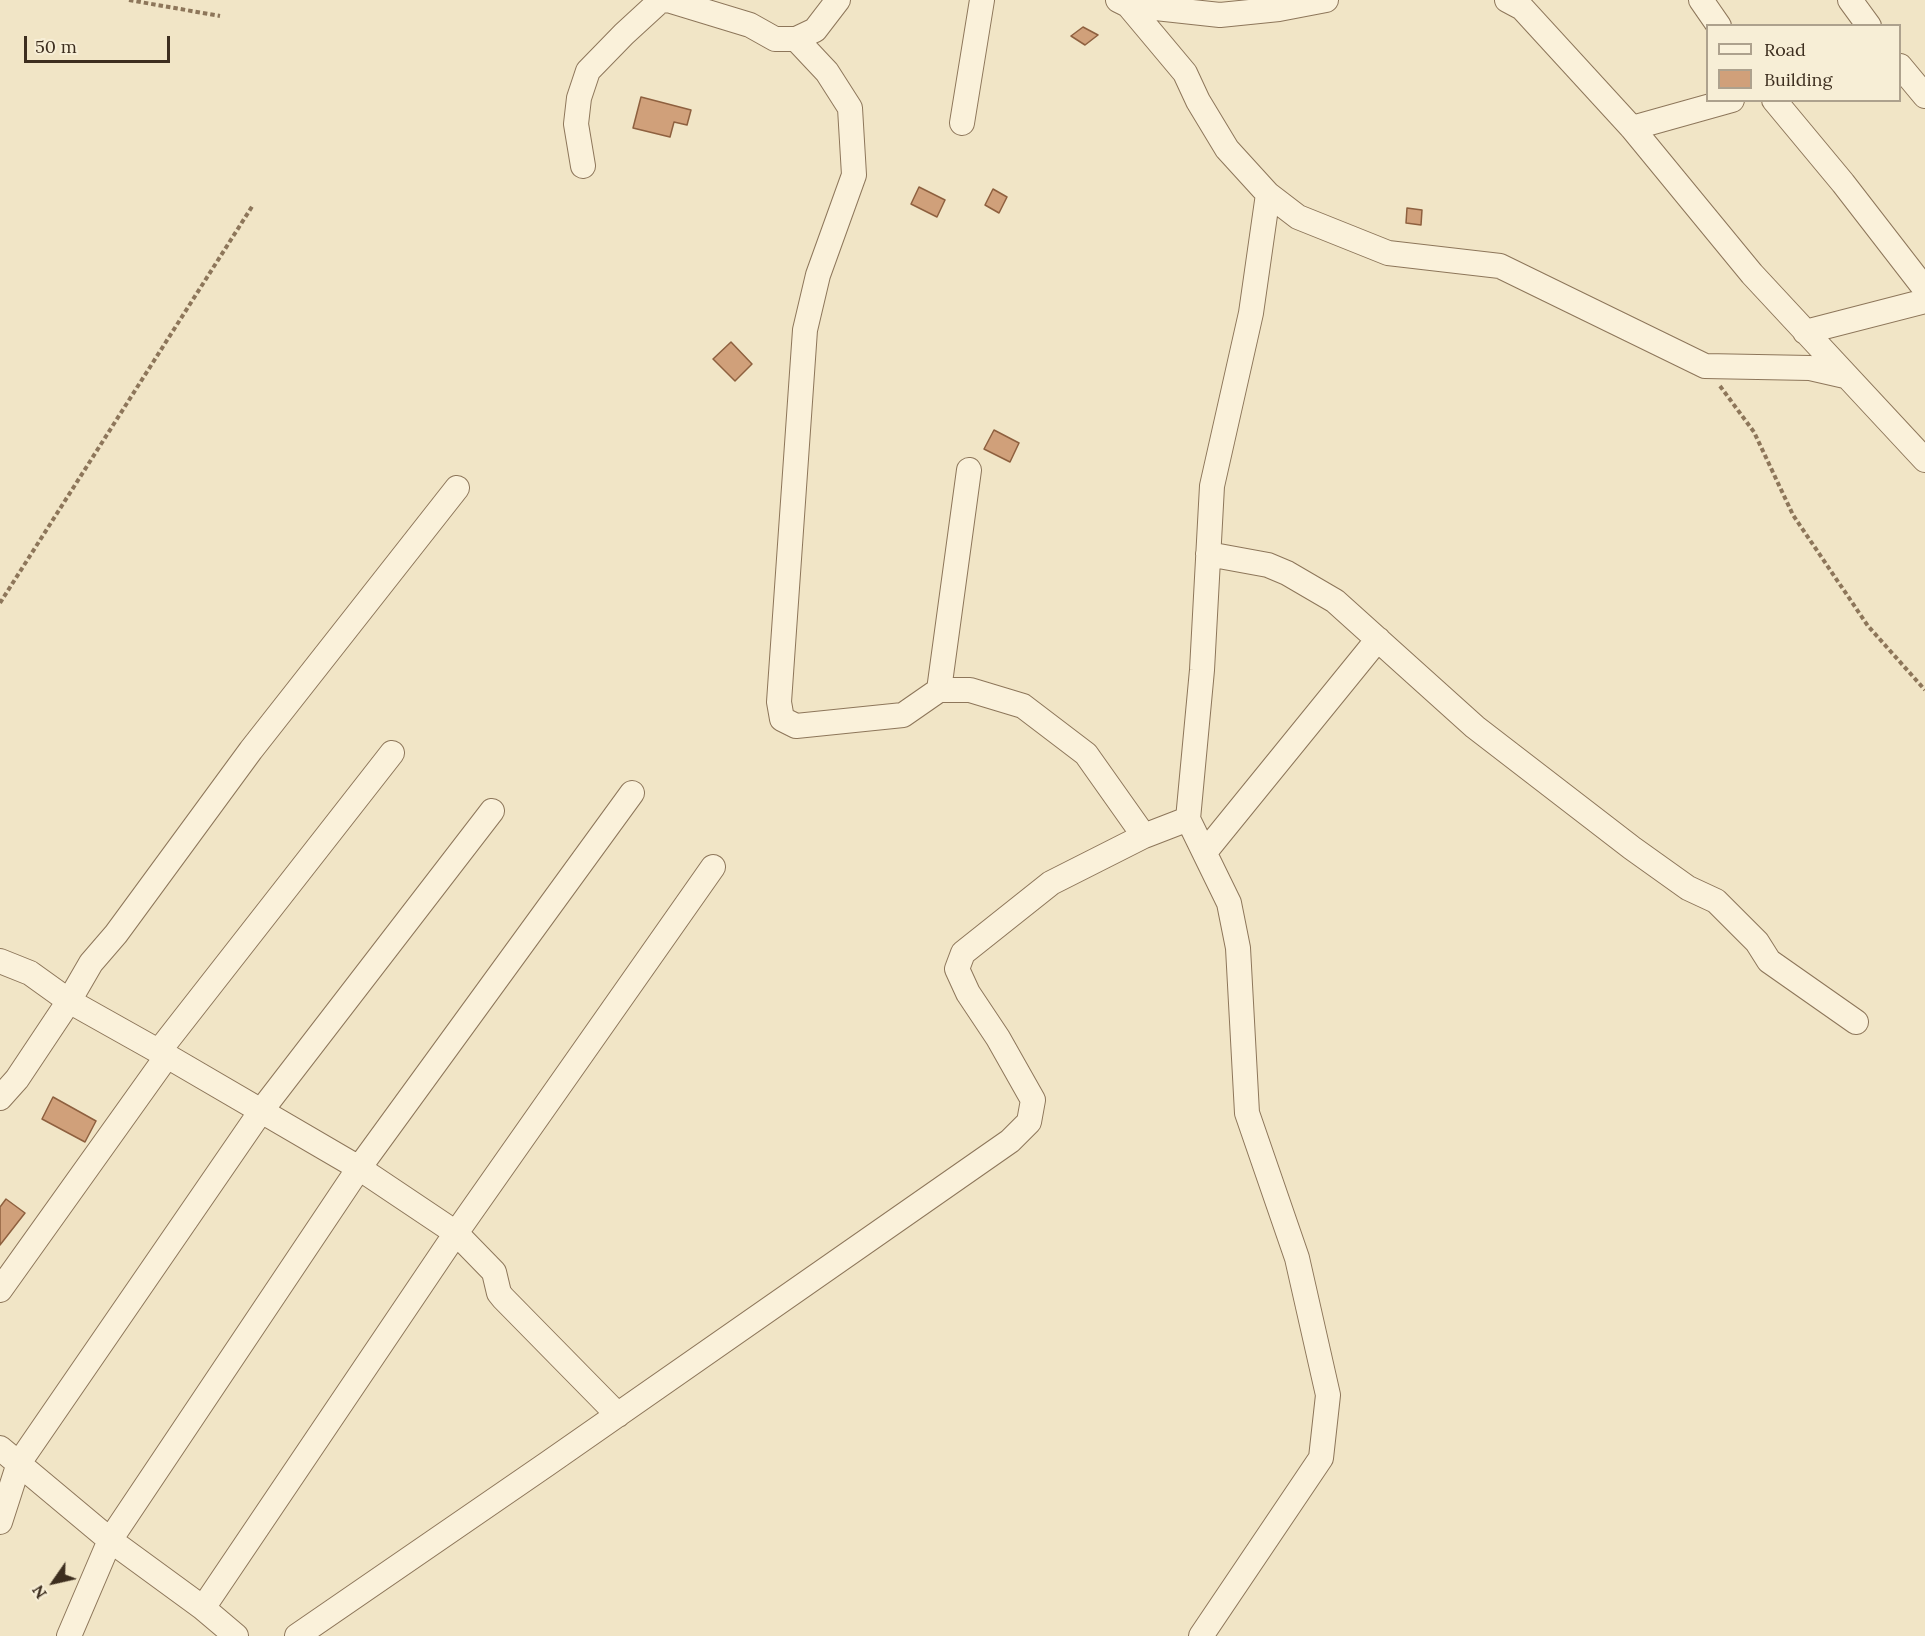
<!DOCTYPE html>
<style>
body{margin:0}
#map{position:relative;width:1925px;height:1636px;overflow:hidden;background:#f1e5c6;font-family:Lora,serif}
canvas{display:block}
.legend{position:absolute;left:1706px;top:24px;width:195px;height:78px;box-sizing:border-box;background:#f7eed6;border:2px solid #ada18d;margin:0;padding:8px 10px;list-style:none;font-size:18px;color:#3d2e1f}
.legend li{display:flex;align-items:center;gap:12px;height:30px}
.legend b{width:30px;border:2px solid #ada18d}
.north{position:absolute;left:24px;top:1552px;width:60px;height:60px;-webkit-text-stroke:4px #f7eed6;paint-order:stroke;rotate:236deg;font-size:16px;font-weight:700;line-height:24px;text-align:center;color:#3d2e1f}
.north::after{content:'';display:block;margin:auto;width:21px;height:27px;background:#3d2e1f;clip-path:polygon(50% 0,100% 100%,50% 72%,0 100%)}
.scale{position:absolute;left:24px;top:36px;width:146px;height:27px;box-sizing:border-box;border:3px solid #3d2e1f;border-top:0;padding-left:8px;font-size:18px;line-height:21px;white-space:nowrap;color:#3d2e1f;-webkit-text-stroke:4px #f7eed6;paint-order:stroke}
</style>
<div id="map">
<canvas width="1925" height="1636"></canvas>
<ul class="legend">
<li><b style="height:8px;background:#faf1da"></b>Road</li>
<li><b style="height:16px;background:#d0a07a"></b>Building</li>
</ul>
<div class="north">N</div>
<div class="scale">50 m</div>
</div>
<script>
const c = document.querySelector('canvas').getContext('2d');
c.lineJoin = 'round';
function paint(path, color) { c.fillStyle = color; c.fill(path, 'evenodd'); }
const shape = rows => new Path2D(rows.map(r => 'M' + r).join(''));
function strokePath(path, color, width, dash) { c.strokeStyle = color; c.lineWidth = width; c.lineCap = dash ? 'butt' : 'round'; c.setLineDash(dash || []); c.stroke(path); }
const building = shape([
 [1083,27,1098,35,1085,45,1071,36,1083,27],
 [641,97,691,110,687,125,674,122,670,137,633,128,641,97],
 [919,187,945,200,937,217,911,204,919,187],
 [993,189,1007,197,999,213,985,205,993,189],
 [1407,208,1422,210,1421,225,1406,223,1407,208],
 [731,342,752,364,735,381,713,359,731,342],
 [994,430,1019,443,1010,462,984,449,994,430],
 [53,1097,96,1121,85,1142,42,1119,53,1097],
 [6,1199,25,1213,0,1245,0,1207,6,1199]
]);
paint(building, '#d0a07a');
strokePath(building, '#8e603f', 1.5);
const minor = shape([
 [1118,0,1128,5,1185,73,1198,101,1227,149,1268,194,1298,217,1388,253,1500,266,1705,366,1810,368,1845,376],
 [1507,0,1522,8,1632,128,1752,274,1925,460],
 [1701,0,1719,26],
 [1850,0,1869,26],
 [1128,5,1220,15,1279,9,1326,0],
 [796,39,827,72,850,108,854,175,818,275,805,330,779,702,782,719,796,726,903,715,939,690,970,690,1023,706,1086,754,1144,836],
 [1900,66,1925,96],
 [1774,100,1843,183,1925,289],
 [962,123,982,0],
 [1632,128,1732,100],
 [583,166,576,124,579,98,588,71,624,34,660,1,668,0,750,25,775,39,796,39,815,30,838,0],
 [1805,332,1925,301],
 [457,488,251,750,116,934,91,963,69,1001,167,1056,359,1168,456,1233,494,1272,499,1293,503,1298,618,1415],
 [1208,554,1268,565,1287,573,1335,601,1475,727,1632,848,1688,888,1716,901,1757,942,1769,961,1856,1022],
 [939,690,969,470],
 [1188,819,1202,670,1212,486,1251,313,1268,194],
 [1205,852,1378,639],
 [0,961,30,973,69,1001,17,1079,0,1098],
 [159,1051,392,753],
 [0,1290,167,1056],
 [0,1448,110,1540,203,1608,236,1636],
 [0,1522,19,1463,261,1111,492,811],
 [203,1608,456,1233,713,867],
 [69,1636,110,1540,359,1168,632,793],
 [297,1636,547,1464,1010,1141,1029,1122,1033,1100,998,1038,968,993,957,969,963,953,1051,883,1144,836,1188,819,1229,903,1238,948,1247,1113,1297,1258,1328,1395,1321,1458,1201,1636]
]);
strokePath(minor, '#8d765a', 26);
strokePath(shape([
 [129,0,220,16],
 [1720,386,1754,432,1793,515,1868,626,1925,690],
 [0,603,253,205]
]), '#8d765a', 4, [4.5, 3]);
strokePath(minor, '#faf1da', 24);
</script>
